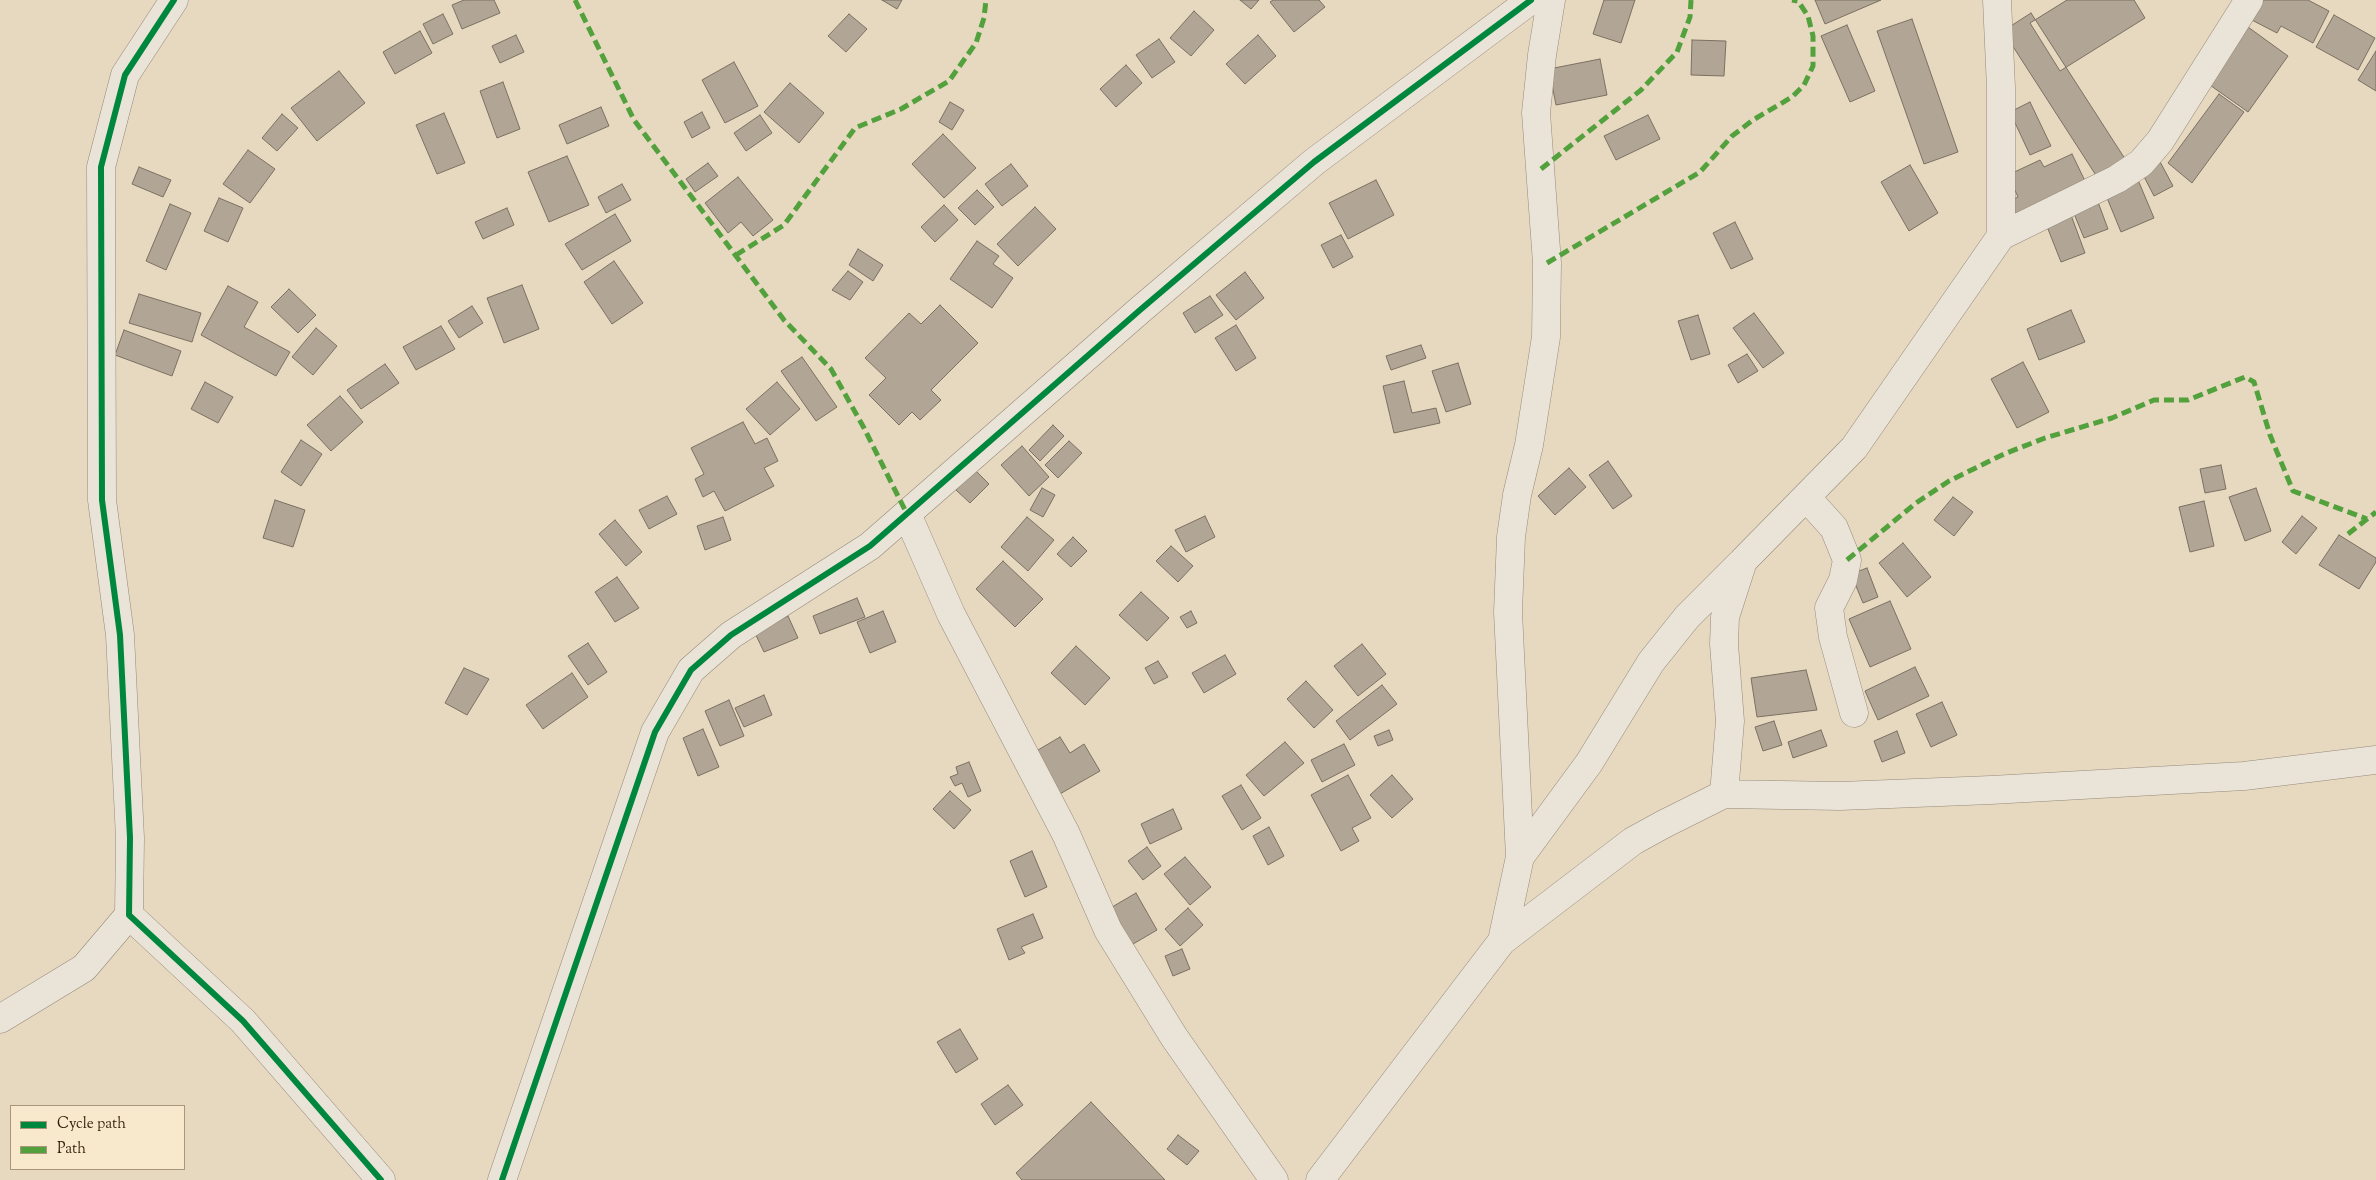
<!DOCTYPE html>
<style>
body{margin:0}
#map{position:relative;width:2376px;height:1180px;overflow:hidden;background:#e7d9c0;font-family:"Sorts Mill Goudy",serif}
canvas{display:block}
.legend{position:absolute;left:10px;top:1105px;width:175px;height:65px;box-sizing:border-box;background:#f9e9cc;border:1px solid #a9977c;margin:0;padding:6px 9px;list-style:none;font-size:15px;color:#311c05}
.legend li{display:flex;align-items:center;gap:10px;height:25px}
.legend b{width:25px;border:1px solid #a9977c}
</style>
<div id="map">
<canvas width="2376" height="1180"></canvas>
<ul class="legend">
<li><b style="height:6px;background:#00873e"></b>Cycle path</li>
<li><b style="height:6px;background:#52a13d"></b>Path</li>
</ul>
</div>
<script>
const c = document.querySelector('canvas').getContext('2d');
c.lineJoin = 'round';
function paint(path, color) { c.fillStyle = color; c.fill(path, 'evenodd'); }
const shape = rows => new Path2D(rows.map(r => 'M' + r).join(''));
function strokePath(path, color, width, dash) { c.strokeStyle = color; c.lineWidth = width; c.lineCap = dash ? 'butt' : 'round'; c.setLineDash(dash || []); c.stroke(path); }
const building = shape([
 [464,0,494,0,500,13,462,29,452,5,464,0],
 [882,0,902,0,897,9,882,0],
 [1240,0,1259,0,1251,9,1240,0],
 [1273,0,1319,0,1325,7,1294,32,1270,2,1273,0],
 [1604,0,1635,0,1621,43,1593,34,1604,0],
 [1815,0,1881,0,1825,24,1815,0],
 [2067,0,2134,0,2145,18,2060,71,2030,23,2067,0],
 [2255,0,2308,0,2329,11,2313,43,2281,26,2277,33,2246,17,2255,0],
 [1194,11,1214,30,1191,56,1170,38,1194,11],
 [2031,13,2127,162,2099,180,2003,31,2031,13],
 [443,14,453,34,433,44,423,24,443,14],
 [849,14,867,29,846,52,828,36,849,14],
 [2334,15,2375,38,2358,70,2316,47,2334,15],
 [1912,19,1958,152,1924,164,1877,31,1912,19],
 [1847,25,1875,91,1850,102,1821,36,1847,25],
 [2248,27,2288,56,2248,112,2207,83,2248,27],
 [420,31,432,53,395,74,383,52,420,31],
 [516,35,524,52,500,63,492,46,516,35],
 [1258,35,1276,56,1245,84,1226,64,1258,35],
 [1159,39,1175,62,1152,78,1136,55,1159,39],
 [1692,40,1726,41,1724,76,1691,75,1692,40],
 [2376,51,2376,91,2358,80,2376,51],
 [1600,59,1607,95,1556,105,1549,69,1600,59],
 [734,62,758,106,725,123,702,80,734,62],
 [1126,65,1142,83,1116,107,1100,89,1126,65],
 [339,71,365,103,317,141,291,108,339,71],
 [503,82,520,129,497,138,480,91,503,82],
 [790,83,824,113,799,143,764,112,790,83],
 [2219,94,2244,112,2192,183,2168,163,2219,94],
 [950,102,964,110,952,130,939,122,950,102],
 [2030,102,2051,146,2030,155,2010,112,2030,102],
 [601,107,609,126,567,144,559,125,601,107],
 [702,112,710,128,692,138,684,122,702,112],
 [444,113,465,163,437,174,416,125,444,113],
 [282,114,298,128,277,151,262,138,282,114],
 [760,115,772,133,746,151,734,133,760,115],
 [1648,115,1660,139,1616,160,1604,136,1648,115],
 [943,134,976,168,944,198,912,164,943,134],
 [248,150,275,169,250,203,223,184,248,150],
 [2072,154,2086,183,2011,219,2004,204,2018,197,2008,175,2040,160,2044,167,2072,154],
 [567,156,589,205,549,222,528,172,567,156],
 [2158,158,2173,186,2154,196,2139,167,2158,158],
 [708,163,718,176,695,192,686,179,708,163],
 [1011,164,1028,186,1002,206,985,184,1011,164],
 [1910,165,1938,213,1909,231,1881,182,1910,165],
 [139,167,171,180,163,197,132,184,139,167],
 [738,177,773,220,753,236,741,222,728,233,705,203,738,177],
 [1376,180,1394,215,1348,239,1329,203,1376,180],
 [2138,180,2154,218,2121,232,2105,193,2138,180],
 [622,184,631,200,606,213,598,197,622,184],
 [977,190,994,207,975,225,958,208,977,190],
 [2095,194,2108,229,2084,238,2070,204,2095,194],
 [219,198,243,208,228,242,204,231,219,198],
 [170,204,191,213,166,270,146,261,170,204],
 [944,205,958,220,935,242,921,227,944,205],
 [1035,207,1056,229,1018,266,997,244,1035,207],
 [507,208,514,225,483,239,475,222,507,208],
 [615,214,631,241,582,270,565,244,615,214],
 [2071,215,2085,253,2061,262,2046,224,2071,215],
 [1735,222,1753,259,1731,269,1713,233,1735,222],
 [1341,235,1353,257,1333,268,1321,245,1341,235],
 [977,241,999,256,993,264,1013,278,992,308,950,279,977,241],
 [858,249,883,265,873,281,849,265,858,249],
 [614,261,643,303,612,324,584,282,614,261],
 [848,271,863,282,850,300,832,290,848,271],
 [1245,272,1264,298,1236,320,1216,295,1245,272],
 [522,285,539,329,504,343,487,298,522,285],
 [228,286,258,302,244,327,290,352,276,376,201,335,228,286],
 [289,289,316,315,298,333,271,307,289,289],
 [139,294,201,313,192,342,129,323,139,294],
 [1210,296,1223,315,1195,333,1183,313,1210,296],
 [940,305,978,343,931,390,941,400,920,420,912,412,899,425,869,395,886,378,865,358,909,313,921,324,940,305],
 [472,306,483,323,459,338,448,321,472,306],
 [2071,310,2085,342,2039,360,2027,329,2071,310],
 [1754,313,1784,353,1763,368,1733,328,1754,313],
 [1698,315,1710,354,1691,360,1678,321,1698,315],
 [1236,325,1256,358,1236,371,1215,338,1236,325],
 [441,326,455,349,416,370,403,347,441,326],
 [316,328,337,346,313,375,292,357,316,328],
 [124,330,181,351,172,376,115,355,124,330],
 [1421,345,1426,358,1391,370,1386,356,1421,345],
 [1747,354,1758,371,1738,383,1728,365,1747,354],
 [802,357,837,407,816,421,781,371,802,357],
 [2023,362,2049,412,2017,428,1991,379,2023,362],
 [1458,363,1471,404,1446,412,1432,371,1458,363],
 [385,364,399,383,361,409,347,390,385,364],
 [1404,381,1412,413,1436,408,1440,423,1394,433,1383,386,1404,381],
 [205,382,233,397,218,423,191,409,205,382],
 [777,382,800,409,770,435,746,409,777,382],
 [340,396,363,422,331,451,307,425,340,396],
 [743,422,755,444,767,438,778,461,764,468,774,486,725,511,714,491,703,497,695,479,704,474,691,448,743,422],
 [1053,425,1064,436,1040,461,1029,450,1053,425],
 [301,440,322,454,301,486,281,472,301,440],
 [1069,441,1082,453,1058,478,1045,465,1069,441],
 [1022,446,1049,477,1029,496,1001,465,1022,446],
 [1608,461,1632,496,1613,509,1589,475,1608,461],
 [2221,465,2226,489,2205,493,2200,469,2221,465],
 [1569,468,1586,487,1555,515,1538,496,1569,468],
 [975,470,989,484,970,503,956,490,975,470],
 [1042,488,1055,495,1043,517,1030,510,1042,488],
 [2256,488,2271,531,2245,541,2229,497,2256,488],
 [667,496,677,514,649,529,639,510,667,496],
 [1953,497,1973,512,1954,536,1934,520,1953,497],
 [275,500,305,510,293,547,263,538,275,500],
 [2204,501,2214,546,2190,552,2179,507,2204,501],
 [1205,516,1215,537,1186,552,1175,530,1205,516],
 [2302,516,2317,528,2296,554,2282,542,2302,516],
 [723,517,731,540,705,550,697,526,723,517],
 [1027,517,1054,540,1028,571,1001,547,1027,517],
 [615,520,642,552,626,566,599,534,615,520],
 [2339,535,2376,558,2376,562,2359,589,2319,565,2339,535],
 [1073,537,1087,551,1071,567,1057,554,1073,537],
 [1903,543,1931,577,1907,597,1879,563,1903,543],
 [1171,546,1193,566,1178,582,1156,561,1171,546],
 [1003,561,1043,599,1015,627,976,589,1003,561],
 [1867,568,1878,597,1863,603,1851,574,1867,568],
 [617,577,639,608,615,622,595,592,617,577],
 [1141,592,1169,618,1147,641,1119,615,1141,592],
 [857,598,865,617,820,634,813,616,857,598],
 [1890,601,1911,649,1870,667,1849,619,1890,601],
 [883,611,896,642,870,653,857,622,883,611],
 [1191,611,1197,623,1187,628,1180,617,1191,611],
 [788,616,798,638,764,652,754,631,788,616],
 [588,643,607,672,588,685,568,656,588,643],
 [1362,644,1386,674,1358,696,1334,666,1362,644],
 [1076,646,1110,678,1085,705,1051,673,1076,646],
 [1225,655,1236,674,1204,693,1192,673,1225,655],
 [1158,661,1168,677,1154,684,1145,668,1158,661],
 [1915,667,1929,696,1878,720,1865,691,1915,667],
 [464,668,489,679,467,715,445,703,464,668],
 [1806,670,1817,710,1757,717,1751,678,1806,670],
 [572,673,588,697,543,729,526,705,572,673],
 [1306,681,1333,710,1314,728,1287,699,1306,681],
 [1382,685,1397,704,1350,740,1336,721,1382,685],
 [764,695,772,715,744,727,735,708,764,695],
 [729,700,744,736,720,746,705,711,729,700],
 [1942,702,1957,735,1931,747,1916,714,1942,702],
 [1774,721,1782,745,1763,751,1755,727,1774,721],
 [703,729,719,767,698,776,683,738,703,729],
 [1389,730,1393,740,1378,746,1374,736,1389,730],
 [1821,730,1827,746,1793,758,1788,742,1821,730],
 [1897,731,1905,753,1882,762,1874,741,1897,731],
 [1060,737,1070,753,1084,744,1100,771,1058,795,1033,753,1060,737],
 [1285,742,1304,763,1264,796,1246,775,1285,742],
 [1344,744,1355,765,1322,782,1311,760,1344,744],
 [969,762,981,791,968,797,962,783,955,786,950,777,958,774,956,767,969,762],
 [1348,775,1371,818,1352,828,1359,841,1341,851,1311,795,1348,775],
 [1392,775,1413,799,1392,818,1370,795,1392,775],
 [1241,785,1261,818,1242,830,1222,796,1241,785],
 [950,791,971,810,954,829,933,809,950,791],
 [1173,809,1182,829,1150,844,1141,824,1173,809],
 [1269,827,1284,856,1268,865,1253,836,1269,827],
 [1147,847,1161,866,1143,880,1128,861,1147,847],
 [1032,851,1047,887,1025,897,1010,861,1032,851],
 [1185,857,1211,887,1190,905,1164,874,1185,857],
 [1136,893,1157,930,1128,947,1107,910,1136,893],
 [1188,908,1203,925,1180,946,1165,929,1188,908],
 [1033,914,1043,938,1021,947,1025,953,1009,960,997,929,1033,914],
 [1182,949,1190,969,1173,976,1165,956,1182,949],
 [960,1029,978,1059,956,1073,937,1042,960,1029],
 [1008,1085,1023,1105,995,1125,981,1104,1008,1085],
 [1091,1102,1165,1180,1022,1180,1016,1173,1091,1102],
 [1178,1135,1199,1151,1187,1165,1167,1149,1178,1135]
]);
paint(building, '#b1a695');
strokePath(building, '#7b7061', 1);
const minor = shape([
 [174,0,125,75,101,167,102,500,120,635,130,838,129,915,243,1021,381,1180],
 [2001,236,2117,179,2141,163,2160,141,2249,0],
 [1806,497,1834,528,1847,560,1843,580,1829,608,1833,637,1854,713],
 [907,514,951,614,1066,834,1108,930,1174,1037,1274,1180],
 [1724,794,1730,721,1724,644,1725,617,1743,561,1854,448,2001,236,2001,88,1997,0],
 [1520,857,1589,763,1651,662,1687,617,1740,564],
 [1502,941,1633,841,1664,824,1724,794,1840,796,1991,790,2244,776,2376,760],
 [0,1019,84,968,129,915],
 [502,1180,655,732,691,670,731,635,870,546,1140,310,1314,162,1531,0],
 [1320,1180,1502,941,1520,857,1508,612,1511,537,1517,495,1529,445,1546,337,1547,263,1536,113,1542,55,1551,0]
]);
strokePath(minor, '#958a7a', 29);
strokePath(minor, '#eae3d7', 28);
strokePath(shape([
 [575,0,634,120,784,320,831,369,864,428,907,514],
 [1541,169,1641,90,1677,52,1690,17,1691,0],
 [736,255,784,225,855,128,901,109,949,81,976,43,984,18,986,0],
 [1547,263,1700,172,1732,136,1753,120,1792,97,1804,85,1813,66,1813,36,1808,16,1798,1,1792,0],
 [2348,534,2376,512],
 [1847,560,1916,503,1949,481,2004,454,2045,438,2112,418,2154,400,2188,400,2245,377,2254,382,2270,435,2293,491,2367,519]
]), '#52a13d', 5, [10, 5]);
strokePath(shape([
 [174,0,125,75,101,167,102,500,120,635,130,838,129,915,243,1021,381,1180],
 [502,1180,655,732,691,670,731,635,870,546,1140,310,1314,162,1531,0]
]), '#00873e', 6);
</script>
